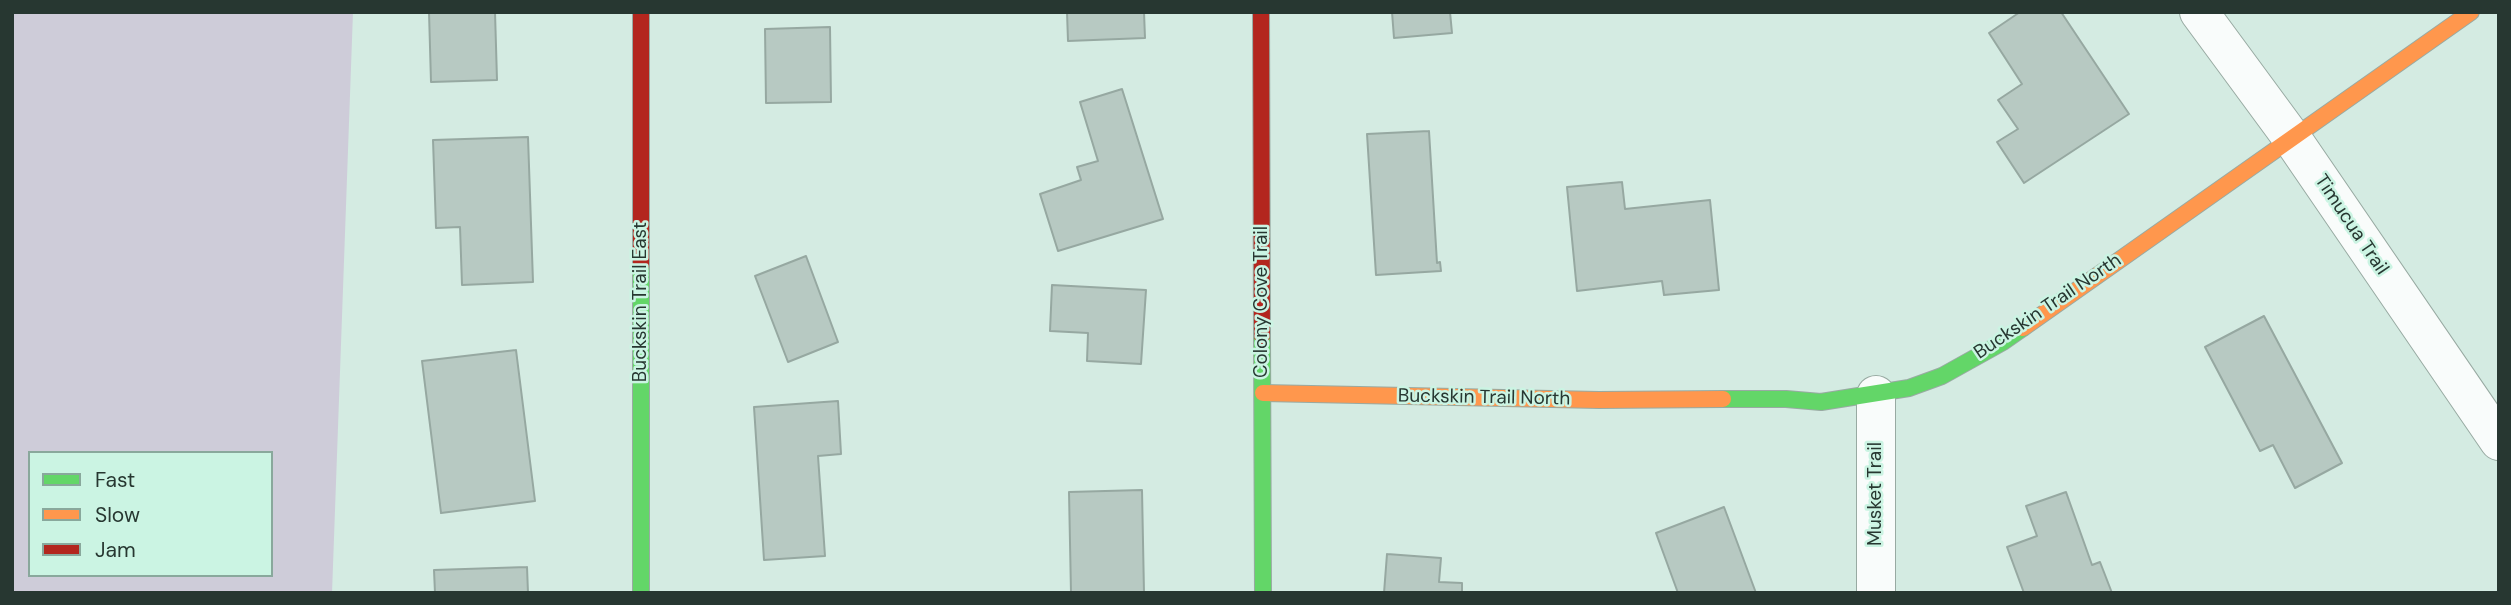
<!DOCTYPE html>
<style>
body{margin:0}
#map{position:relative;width:2511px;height:605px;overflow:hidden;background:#d4ebe2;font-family:"DM Sans",sans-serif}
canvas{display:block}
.frame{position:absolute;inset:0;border:14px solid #273731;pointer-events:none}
.legend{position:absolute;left:28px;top:451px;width:245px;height:126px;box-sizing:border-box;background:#cbf4e3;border:2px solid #89a89c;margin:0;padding:9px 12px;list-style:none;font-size:21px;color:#273731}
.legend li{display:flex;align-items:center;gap:14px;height:35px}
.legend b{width:35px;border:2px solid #89a89c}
</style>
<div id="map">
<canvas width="2511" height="605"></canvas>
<div class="frame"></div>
<ul class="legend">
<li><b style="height:9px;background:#63d668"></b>Fast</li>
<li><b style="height:9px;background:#ff974d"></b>Slow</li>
<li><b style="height:9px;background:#b3261e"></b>Jam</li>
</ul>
</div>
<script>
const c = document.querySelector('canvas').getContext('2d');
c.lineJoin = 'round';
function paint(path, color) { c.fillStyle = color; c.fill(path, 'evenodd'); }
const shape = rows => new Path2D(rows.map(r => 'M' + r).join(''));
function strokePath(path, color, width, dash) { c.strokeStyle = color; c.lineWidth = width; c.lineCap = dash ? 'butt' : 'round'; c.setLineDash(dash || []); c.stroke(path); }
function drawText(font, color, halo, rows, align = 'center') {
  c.font = font + ' "DM Sans",sans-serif'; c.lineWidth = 5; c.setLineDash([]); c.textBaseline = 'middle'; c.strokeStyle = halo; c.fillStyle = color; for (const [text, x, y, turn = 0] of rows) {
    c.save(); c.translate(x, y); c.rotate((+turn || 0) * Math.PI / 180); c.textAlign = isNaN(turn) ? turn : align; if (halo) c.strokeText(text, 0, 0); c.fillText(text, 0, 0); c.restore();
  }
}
paint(shape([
 [12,12,353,12,332,593,12,593],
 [30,453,271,453,271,575,30,575]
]), '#ceccd9');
const building = shape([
 [429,12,495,12,497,80,431,82,429,12],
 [1067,12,1144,12,1145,38,1068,41,1067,12],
 [1392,12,1450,12,1452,33,1394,38,1392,12],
 [2020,12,2061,12,2129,114,2024,183,1997,142,2018,129,1998,100,2022,84,1989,33,2020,12],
 [830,27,831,102,766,103,765,29,830,27],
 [1122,89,1163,219,1058,251,1040,194,1081,180,1077,167,1098,161,1080,102,1122,89],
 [1429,131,1437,263,1440,262,1441,271,1376,275,1367,134,1429,131],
 [528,137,533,282,462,285,460,227,436,228,433,140,528,137],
 [1622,182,1625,209,1710,200,1719,290,1664,295,1662,281,1577,291,1567,187,1622,182],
 [806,256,838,342,788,362,755,276,806,256],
 [1052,285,1146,290,1141,364,1087,361,1088,333,1050,331,1052,285],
 [2264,316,2342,463,2295,488,2273,445,2260,451,2205,347,2264,316],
 [516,350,535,501,441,513,422,361,516,350],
 [838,401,841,454,818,456,825,556,764,560,754,407,838,401],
 [1142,490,1144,593,1071,593,1069,492,1142,490],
 [2066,492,2092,565,2100,562,2112,593,2024,593,2007,547,2037,536,2026,506,2066,492],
 [1724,507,1756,593,1678,593,1656,533,1724,507],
 [1387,554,1441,558,1439,582,1462,583,1462,593,1384,593,1387,554],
 [527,567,528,593,435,593,434,570,527,567]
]);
paint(building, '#b7c9c2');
strokePath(building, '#96a8a1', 2);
const street = shape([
 [2199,12,2291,137,2499,441],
 [1876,395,1876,593]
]);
const fast = shape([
 [641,265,641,593],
 [1262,336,1263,593],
 [1723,399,1786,399,1821,402,1909,388,1942,376,2003,342,2023,328]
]);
const slow = shape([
 [2023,328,2471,12],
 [1263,393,1599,400,1723,399]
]);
const jam = shape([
 [641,12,641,265],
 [1261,12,1262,336]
]);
strokePath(street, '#98aaa2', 40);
strokePath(fast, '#98aaa2', 18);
strokePath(slow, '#98aaa2', 18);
strokePath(jam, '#98aaa2', 18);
strokePath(street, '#f9fcfb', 38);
strokePath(fast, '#63d668', 16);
strokePath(slow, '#ff974d', 16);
strokePath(jam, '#b3261e', 16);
drawText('19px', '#273731', '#cbf4e3', [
 ["Timucua Trail",2351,225,56],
 ["Buckskin Trail East",641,302,-90],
 ["Colony Cove Trail",1262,302,-90],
 ["Buckskin Trail North",2048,307,-34],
 ["Buckskin Trail North",1484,398,1],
 ["Musket Trail",1876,494,-90]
]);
</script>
